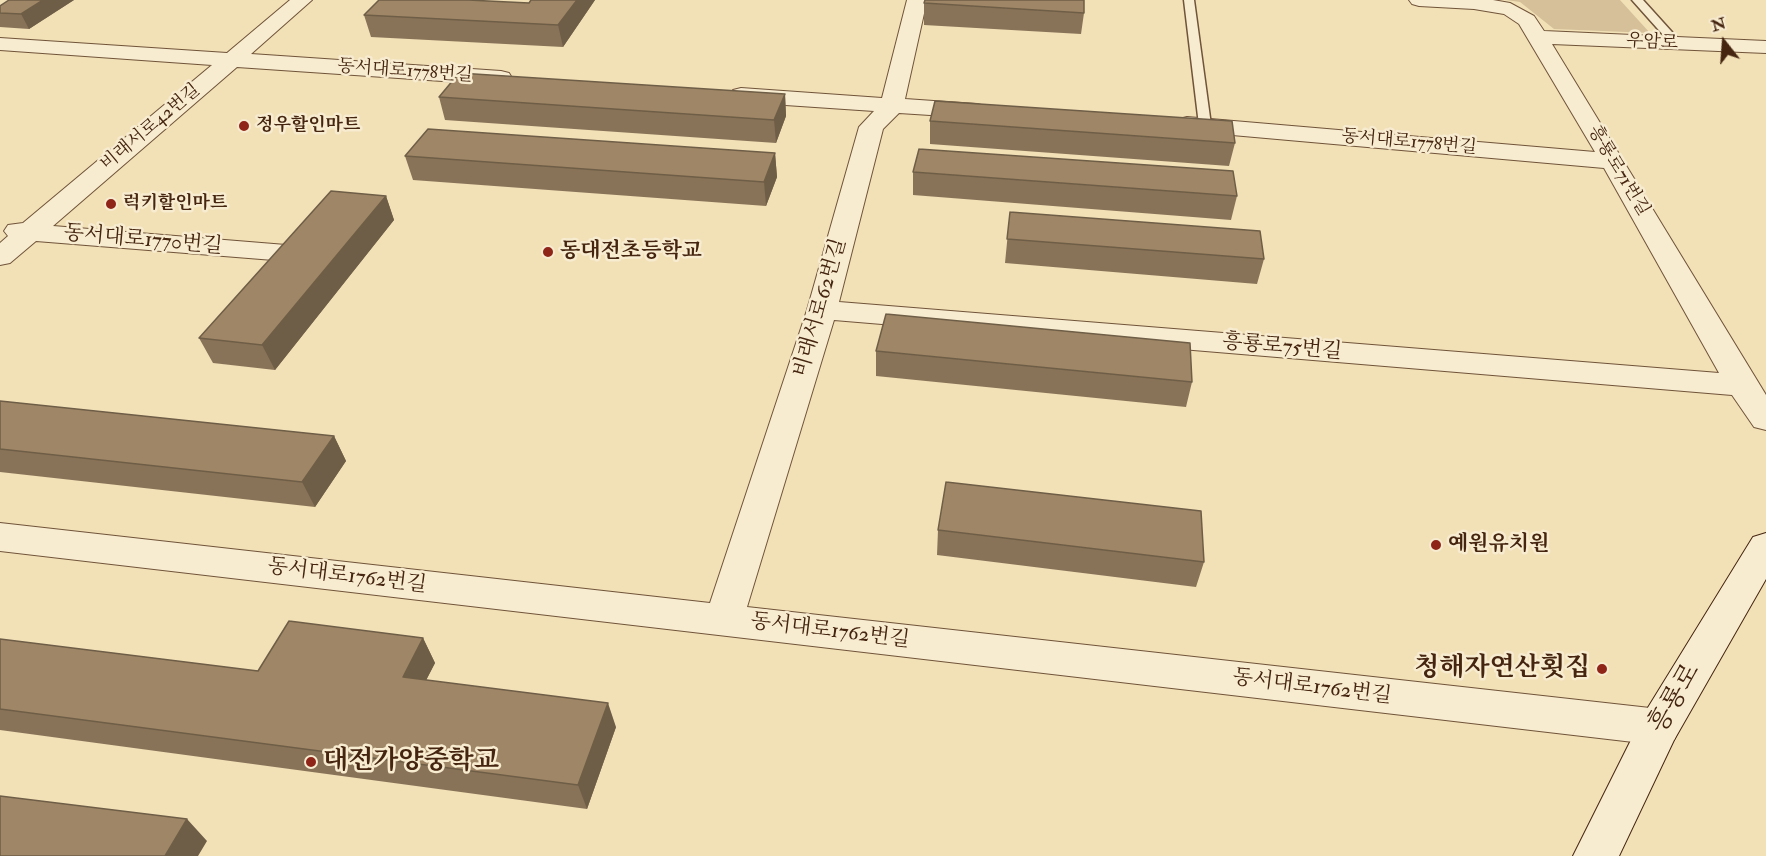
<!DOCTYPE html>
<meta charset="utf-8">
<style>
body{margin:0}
#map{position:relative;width:1766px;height:856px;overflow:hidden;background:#f2e0b7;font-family:"IM FELL Double Pica",serif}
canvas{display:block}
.north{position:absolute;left:1694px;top:12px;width:60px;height:60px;-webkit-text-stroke:4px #f7ebd0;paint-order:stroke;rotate:343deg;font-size:16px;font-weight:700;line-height:24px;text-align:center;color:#45250f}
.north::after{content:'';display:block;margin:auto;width:21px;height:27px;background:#45250f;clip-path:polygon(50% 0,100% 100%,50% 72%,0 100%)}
</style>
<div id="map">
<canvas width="1766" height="856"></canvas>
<div class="north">N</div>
</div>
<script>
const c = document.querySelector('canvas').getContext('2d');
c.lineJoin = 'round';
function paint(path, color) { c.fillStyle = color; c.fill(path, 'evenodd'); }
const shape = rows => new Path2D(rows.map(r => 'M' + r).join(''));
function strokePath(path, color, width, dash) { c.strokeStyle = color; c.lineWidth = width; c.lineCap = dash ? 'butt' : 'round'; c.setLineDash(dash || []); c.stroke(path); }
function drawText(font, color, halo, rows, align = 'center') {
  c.font = font + ' "IM FELL Double Pica","Noto Serif KR",serif'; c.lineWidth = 5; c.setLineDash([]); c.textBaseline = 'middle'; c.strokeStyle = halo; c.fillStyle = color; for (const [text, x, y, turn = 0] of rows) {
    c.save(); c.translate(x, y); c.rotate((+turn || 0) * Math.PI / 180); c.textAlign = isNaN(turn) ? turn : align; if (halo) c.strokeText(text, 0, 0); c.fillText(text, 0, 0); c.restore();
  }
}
paint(shape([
 [1506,0,1620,0,1650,33,1554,29,1520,2]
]), '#d5c09a');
const service = shape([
 [1184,0,1194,0,1211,125,1205,129,1199,125,1184,0],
 [1632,0,1643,0,1681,42,1681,46,1673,46,1632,0]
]);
const minor = shape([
 [290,0,312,0,251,54,501,71,509,73,512,78,509,83,501,85,237,67,53,226,286,245,296,247,300,253,296,259,286,261,36,241,10,263,0,265,0,243,8,236,4,231,8,225,23,223,212,65,0,50,0,38,227,53,290,0],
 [907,0,927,0,905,99,977,104,985,106,989,111,985,116,977,118,899,113,883,129,839,302,1719,373,1604,168,1187,131,1179,129,1175,124,1179,119,1187,117,1595,152,1519,24,1504,14,1474,9,1419,6,1412,4,1409,0,1493,0,1510,3,1534,16,1544,31,1766,41,1766,53,1552,44,1766,395,1766,430,1754,427,1732,395,834,320,747,607,1659,709,1674,714,1680,727,1674,740,1659,745,0,551,0,523,710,603,807,310,859,127,874,111,741,102,733,100,729,95,733,90,741,88,882,98,907,0]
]);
const secondary = shape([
 [1766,533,1766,579,1674,740,1619,856,1573,856,1644,714,1753,537,1766,533]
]);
strokePath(service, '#705439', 3);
strokePath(minor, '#705439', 2);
strokePath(secondary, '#45250f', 2);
paint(service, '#f7ebd0');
paint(minor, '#f7ebd0');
paint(secondary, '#f7ebd0');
paint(shape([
 [74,0,29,29,0,27,0,6],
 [595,0,563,47,371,37,364,15,529,3],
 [924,3,1084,13,1081,34,924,25],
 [785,94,786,116,776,143,445,120,439,97],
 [930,121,1235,143,1229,166,930,144],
 [775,153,777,177,766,206,413,180,405,156],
 [913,172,1237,196,1231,220,913,195],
 [386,196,394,220,275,370,213,363,199,338],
 [1010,212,1264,259,1257,284,1005,263],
 [876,351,1192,382,1186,407,876,376],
 [0,401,334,436,346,461,315,507,0,472],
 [938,530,1204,562,1196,587,937,555],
 [423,638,435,663,426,680,616,727,587,809,0,730,0,639,258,671]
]), '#897358');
paint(shape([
 [43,0,74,0,29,29,21,14],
 [577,0,595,0,563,47,558,25],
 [785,94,786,116,776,143,774,120],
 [775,153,777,177,766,206,764,182],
 [386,196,394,220,275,370,262,345],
 [334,436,346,461,315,507,302,482],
 [423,638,435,663,415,702,403,677],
 [608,703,616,727,587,809,578,785],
 [187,819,207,841,198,856,165,856]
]), '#6f5e47');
const building = shape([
 [9,0,43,0,21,14,0,13,0,6,9,0],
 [379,0,468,0,529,3,531,0,577,0,558,25,364,15,379,0],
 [925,0,1084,0,1084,13,924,3,925,0],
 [459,73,785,94,774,120,439,97,459,73],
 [935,101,1232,121,1235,143,930,121,935,101],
 [428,129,775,153,764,182,405,156,428,129],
 [919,149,1233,171,1237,196,913,172,919,149],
 [331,191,386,196,262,345,199,338,331,191],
 [1010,212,1260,231,1264,259,1007,239,1010,212],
 [886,314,1190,343,1192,382,876,351,886,314],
 [0,401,334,436,302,482,0,449,0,401],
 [946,482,1201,511,1204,562,938,530,946,482],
 [289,621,423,638,403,677,608,703,578,785,0,709,0,639,258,671,289,621],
 [0,796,187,819,165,856,0,856,0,796]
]);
paint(building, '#9f8666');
strokePath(building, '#6f5e47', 1.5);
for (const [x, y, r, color] of [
 [244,126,6,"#8f2418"],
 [111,204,6,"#8f2418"],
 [548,252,6,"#8f2418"],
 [1436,545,6,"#8f2418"],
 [1602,669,6,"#8f2418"],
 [311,762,6,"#8f2418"]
]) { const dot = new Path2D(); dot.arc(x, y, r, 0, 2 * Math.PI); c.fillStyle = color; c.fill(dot); strokePath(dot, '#f7ebd0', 2); }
drawText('18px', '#45250f', '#f7ebd0', [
 ["우암로",1652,43,3],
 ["동서대로1778번길",405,72,4],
 ["비래서로42번길",151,128,-40],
 ["동서대로1778번길",1409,143,5],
 ["흥룡로71번길",1618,171,59]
]);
drawText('bold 18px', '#45250f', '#f7ebd0', [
 ["정우할인마트",256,126],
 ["럭키할인마트",123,204]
], 'left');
drawText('21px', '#45250f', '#f7ebd0', [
 ["동서대로1770번길",143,241,5],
 ["비래서로62번길",821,308,-74],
 ["흥룡로75번길",1282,348,5],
 ["동서대로1762번길",347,577,7],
 ["동서대로1762번길",830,632,7],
 ["동서대로1762번길",1312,688,7]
]);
drawText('bold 21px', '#45250f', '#f7ebd0', [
 ["동대전초등학교",560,252],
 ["예원유치원",1448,545]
], 'left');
drawText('bold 26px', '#45250f', '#f7ebd0', [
 ["청해자연산횟집",1590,669],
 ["대전가양중학교",323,762,"left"]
], 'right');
drawText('26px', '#45250f', '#f7ebd0', [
 ["흥룡로",1676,699,-60]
]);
</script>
